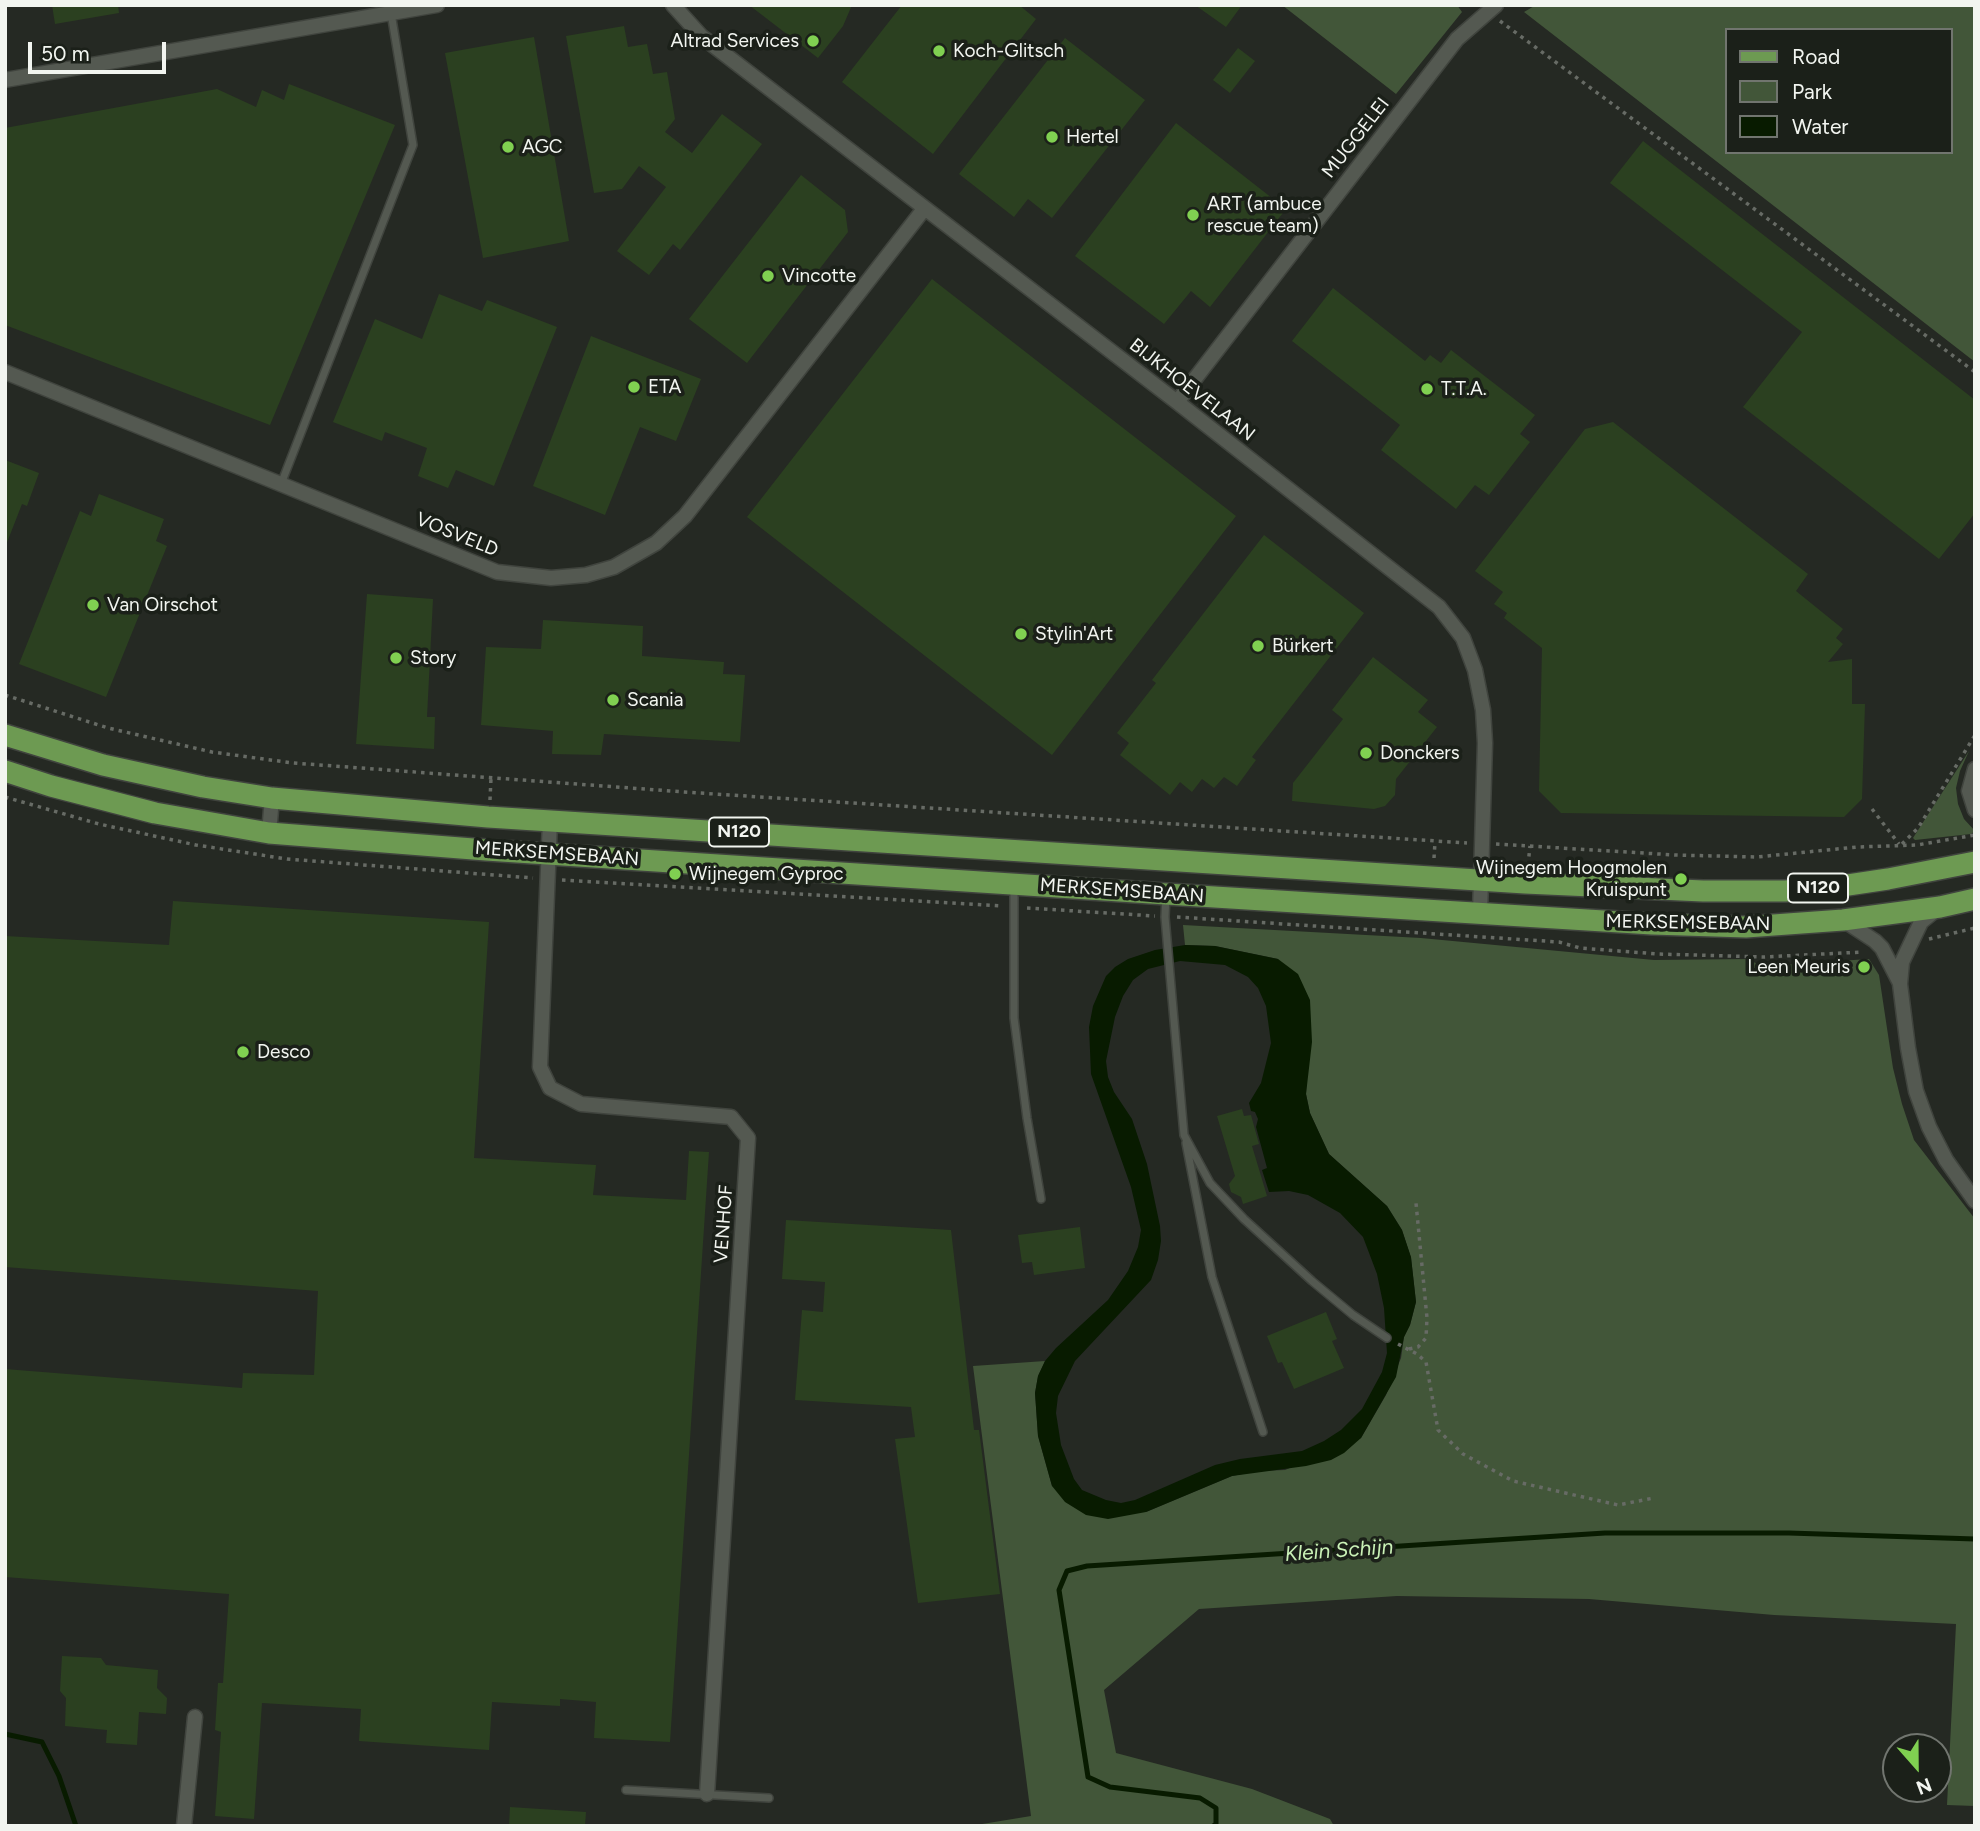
<!DOCTYPE html>
<meta charset="utf-8">
<style>
body{margin:0}
#map{position:relative;width:1980px;height:1831px;overflow:hidden;background:#252923;font-family:Figtree,sans-serif}
canvas{display:block}
.frame{position:absolute;inset:0;border:7px solid #f2f5f0;pointer-events:none}
.legend{position:absolute;left:1725px;top:28px;width:228px;height:126px;box-sizing:border-box;background:#1b2019;border:2px solid #71756f;margin:0;padding:9px 12px;list-style:none;font-size:21px;color:#f2f5f0}
.legend li{display:flex;align-items:center;gap:14px;height:35px}
.legend b{width:35px;border:2px solid #71756f}
.north{position:absolute;left:1882px;top:1733px;width:70px;height:70px;box-sizing:border-box;background:#1b2019;border:2px solid #71756f;border-radius:50%;rotate:159deg;font-size:19px;font-weight:700;line-height:28px;text-align:center;color:#f2f5f0}
.north::after{content:'';display:block;margin:auto;width:24px;height:32px;background:#80d051;clip-path:polygon(50% 0,100% 100%,50% 72%,0 100%)}
.scale{position:absolute;left:28px;top:42px;width:138px;height:32px;box-sizing:border-box;border:4px solid #f2f5f0;border-top:0;padding-left:9px;font-size:21px;line-height:24px;white-space:nowrap;color:#f2f5f0;-webkit-text-stroke:5px #1b2019;paint-order:stroke}
</style>
<div id="map">
<canvas width="1980" height="1831"></canvas>
<div class="frame"></div>
<ul class="legend">
<li><b style="height:9px;background:#6d9a52"></b>Road</li>
<li><b style="height:19px;background:#425639"></b>Park</li>
<li><b style="height:19px;background:#081b00"></b>Water</li>
</ul>
<div class="north">N</div>
<div class="scale">50 m</div>
</div>
<script>
const c = document.querySelector('canvas').getContext('2d');
c.lineJoin = 'round';
function paint(path, color) { c.fillStyle = color; c.fill(path, 'evenodd'); }
const shape = rows => new Path2D(rows.map(r => 'M' + r).join(''));
function strokePath(path, color, width, dash) { c.strokeStyle = color; c.lineWidth = width; c.lineCap = dash ? 'butt' : 'round'; c.setLineDash(dash || []); c.stroke(path); }
function drawText(font, color, halo, rows, align = 'center') {
  c.font = font + ' Figtree,sans-serif'; c.lineWidth = 7; c.setLineDash([]); c.textBaseline = 'middle'; c.strokeStyle = halo; c.fillStyle = color; for (const [text, x, y, turn = 0] of rows) {
    c.save(); c.translate(x, y); c.rotate((+turn || 0) * Math.PI / 180); c.textAlign = isNaN(turn) ? turn : align; if (halo) c.strokeText(text, 0, 0); c.fillText(text, 0, 0); c.restore();
  }
}
paint(shape([
 [1282,5,1457,5,1462,12,1396,94],
 [1536,5,1975,5,1975,362,1524,12],
 [1726,30,1950,30,1950,152,1726,152],
 [1969,751,1960,771,1956,788,1958,804,1964,819,1975,831,1971,834,1915,840,1913,838],
 [1183,925,1421,938,1654,960,1748,959,1761,966,1869,959,1879,975,1893,1068,1902,1104,1914,1140,1975,1219,1975,1806,1947,1805,1956,1624,1774,1615,1589,1599,1397,1596,1199,1609,1104,1690,1116,1753,1252,1789,1330,1819,1334,1826,970,1826,1031,1816,973,1366,1045,1361,1038,1376,1035,1393,1038,1436,1052,1486,1146,1512,1232,1476,1258,1471,1285,1470,1361,1438,1386,1395,1401,1358,1404,1337,1410,1325,1416,1302,1411,1258,1402,1230,1387,1206,1329,1154,1310,1113,1306,1094,1307,1071,1278,959,1215,946,1185,945]
]), '#425639');
paint(shape([
 [1185,945,1215,946,1278,959,1298,974,1310,1000,1312,1042,1306,1094,1310,1113,1329,1154,1387,1206,1402,1230,1411,1257,1416,1302,1410,1325,1404,1337,1396,1377,1361,1438,1344,1453,1331,1460,1306,1466,1232,1476,1146,1512,1108,1519,1086,1515,1065,1502,1052,1486,1038,1436,1035,1393,1038,1376,1045,1361,1056,1348,1108,1300,1128,1271,1138,1247,1141,1230,1131,1187,1091,1074,1089,1027,1093,1006,1106,976,1115,967,1128,959,1155,950],
 [1180,961,1225,965,1248,977,1258,988,1266,1006,1271,1043,1261,1083,1249,1103,1251,1111,1255,1112,1258,1119,1256,1127,1267,1168,1262,1170,1269,1192,1289,1191,1308,1195,1340,1213,1363,1237,1377,1274,1384,1308,1387,1353,1382,1372,1362,1409,1341,1430,1324,1441,1302,1451,1240,1459,1215,1465,1135,1500,1121,1503,1106,1500,1082,1490,1074,1479,1061,1445,1056,1413,1058,1396,1075,1361,1151,1280,1158,1260,1161,1241,1160,1226,1147,1164,1132,1119,1114,1092,1108,1077,1106,1061,1115,1017,1123,996,1133,980,1148,969]
]), '#081b00');
strokePath(shape([
 [5,1734,42,1742,59,1776,76,1826],
 [1213,1826,1216,1824,1216,1808,1200,1798,1110,1787,1088,1777,1059,1590,1067,1571,1087,1566,1605,1533,1789,1533,1975,1539]
]), '#081b00', 5);
paint(shape([
 [52,5,118,5,119,13,55,24],
 [749,5,852,5,843,26,818,58],
 [902,5,1019,5,1036,19,933,154,842,82],
 [1195,5,1242,5,1226,27],
 [624,26,628,47,647,44,653,74,667,72,675,119,665,132,692,153,722,114,762,144,680,250,673,244,649,275,617,251,666,187,639,166,622,189,594,193,566,36],
 [534,37,569,241,483,258,445,53],
 [1065,38,1145,100,1052,218,1028,199,1014,217,959,174],
 [1238,48,1255,61,1230,93,1213,80],
 [289,84,395,125,270,425,5,325,5,128,217,89,256,107,262,90,284,100],
 [1176,123,1286,209,1210,307,1191,291,1164,324,1075,256],
 [1643,141,1975,400,1975,513,1939,559,1743,407,1802,332,1610,183],
 [801,175,845,210,848,232,747,363,689,319],
 [932,279,1236,516,1052,755,747,517],
 [1333,288,1425,361,1430,355,1441,363,1451,350,1535,415,1520,434,1530,442,1489,495,1475,485,1456,509,1381,450,1400,425,1292,341],
 [439,294,482,311,487,300,557,327,494,486,456,470,448,488,418,476,427,448,385,432,382,441,333,422,375,319,422,339],
 [591,336,701,379,676,441,640,427,605,515,533,486],
 [1613,422,1808,574,1796,591,1843,629,1836,638,1843,644,1828,662,1852,659,1852,704,1865,704,1862,799,1844,817,1561,813,1539,791,1542,648,1504,618,1507,613,1494,604,1503,592,1475,571,1585,429],
 [5,460,39,473,27,506,22,504,6,545],
 [99,494,164,519,156,541,167,546,106,697,19,664,80,511,91,516],
 [1264,535,1364,613,1252,757,1256,760,1237,786,1224,777,1214,788,1202,779,1192,792,1180,782,1170,795,1120,755,1129,743,1117,733,1156,683,1152,680],
 [367,594,433,599,427,717,435,717,434,749,356,744],
 [543,620,643,626,642,656,724,662,723,674,745,675,740,742,604,734,601,755,552,754,553,731,481,725,486,647,541,649],
 [1373,657,1428,700,1418,712,1437,727,1396,779,1395,795,1385,806,1374,809,1292,801,1293,783,1343,719,1332,710],
 [173,901,489,922,474,1158,596,1165,593,1195,686,1200,689,1151,709,1152,670,1742,594,1738,596,1702,560,1699,560,1706,492,1702,489,1750,359,1741,361,1709,262,1703,254,1819,215,1816,221,1732,215,1730,218,1683,223,1683,229,1594,5,1577,5,1369,242,1388,243,1373,314,1375,318,1291,5,1267,5,936,169,945],
 [1242,1109,1244,1116,1251,1115,1259,1144,1252,1146,1267,1196,1243,1204,1241,1197,1231,1192,1229,1184,1235,1176,1217,1116],
 [786,1220,951,1230,974,1430,979,1430,1000,1594,918,1603,895,1439,915,1437,911,1407,795,1400,802,1310,823,1312,825,1282,782,1279],
 [1080,1227,1085,1268,1034,1275,1032,1262,1022,1263,1018,1235],
 [1326,1312,1337,1339,1332,1341,1344,1368,1294,1389,1282,1362,1278,1363,1267,1336],
 [62,1656,101,1658,106,1665,158,1670,157,1688,167,1698,166,1714,139,1712,137,1745,106,1743,107,1730,65,1726,66,1698,60,1691],
 [510,1807,586,1812,585,1826,509,1826]
]), '#2b4020');
const lane = shape([
 [281,484,413,145,391,13],
 [1014,885,1014,1018,1027,1118,1041,1199],
 [1166,895,1165,917,1184,1135,1210,1183,1244,1219,1312,1281,1353,1315,1387,1338],
 [1186,1143,1212,1277,1263,1432],
 [626,1790,769,1798]
]);
const street = shape([
 [673,5,701,36,1177,402,1439,607,1463,638,1475,670,1483,710,1485,743,1480,913],
 [5,80,437,5],
 [5,372,497,572,551,578,586,575,614,567,656,543,685,516,924,209],
 [1177,402,1457,39,1496,5],
 [1975,769,1969,791,1975,810],
 [550,820,540,1067,550,1088,581,1104,731,1117,748,1138,707,1794],
 [269,833,272,798],
 [1937,909,1921,922,1902,962,1900,984,1908,1048,1916,1091,1929,1127,1946,1160,1975,1201],
 [1843,920,1875,941,1882,948,1899,981],
 [184,1826,195,1717]
]);
const primary = shape([
 [5,735,103,765,203,787,272,798,488,817,1525,883,1703,891,1785,891,1828,888,1888,879,1975,862],
 [5,771,51,786,155,813,269,833,486,850,1166,894,1652,924,1746,927,1843,920,1940,907,1975,899]
]);
strokePath(lane, '#40443e', 10);
strokePath(street, '#40443e', 17);
strokePath(primary, '#40443e', 24);
strokePath(shape([
 [1500,21,1975,372],
 [5,695,108,728,212,752,293,763,684,792,1467,843],
 [5,797,99,824,196,845,287,859,533,878],
 [490,800,491,778],
 [1872,809,1899,844],
 [1496,844,1675,855,1757,857,1857,847,1917,845,1975,835],
 [1902,844,1918,828,1975,735],
 [1434,858,1435,842],
 [1528,865,1530,846],
 [562,880,1002,906],
 [1027,908,1155,916],
 [1177,917,1559,942,1580,948,1658,954,1764,957,1863,952],
 [1929,939,1975,928],
 [1398,1344,1417,1354,1426,1362,1438,1430,1463,1454,1513,1481,1618,1505,1654,1498],
 [1409,1349,1418,1347,1426,1338,1427,1318,1416,1203]
]), '#676b65', 3.5, [3.5, 5]);
strokePath(lane, '#545951', 7);
strokePath(street, '#545951', 14);
strokePath(primary, '#6d9a52', 21);
for (const [x, y, r, color] of [
 [813,41,7,"#80d051"],
 [939,51,7,"#80d051"],
 [1052,137,7,"#80d051"],
 [508,147,7,"#80d051"],
 [1193,215,7,"#80d051"],
 [768,276,7,"#80d051"],
 [634,387,7,"#80d051"],
 [1427,389,7,"#80d051"],
 [93,605,7,"#80d051"],
 [1021,634,7,"#80d051"],
 [1258,646,7,"#80d051"],
 [396,658,7,"#80d051"],
 [613,700,7,"#80d051"],
 [1366,753,7,"#80d051"],
 [675,874,7,"#80d051"],
 [1681,879,7,"#80d051"],
 [1864,967,7,"#80d051"],
 [243,1052,7,"#80d051"]
]) { const dot = new Path2D(); dot.arc(x, y, r, 0, 2 * Math.PI); c.fillStyle = color; c.fill(dot); strokePath(dot, '#1b2019', 2.5); }
for (const [x, y, w] of [
 [739,832,60],
 [1818,888,60]
]) { const box = new Path2D(); box.roundRect(x - w / 2, y - 14.5, w, 29, 5); c.fillStyle = '#1b2019'; c.fill(box); strokePath(box, '#f2f5f0', 2); }
drawText('bold 18px', '#f2f5f0', null, [
 ["N120",739,832],
 ["N120",1818,888]
]);
drawText('19px', '#f2f5f0', '#1b2019', [
 ["Altrad Services",799,41,"right"],
 ["Koch-Glitsch",953,51],
 ["Hertel",1066,137],
 ["AGC",522,147],
 ["ART (ambuce",1207,204],
 ["rescue team)",1207,226],
 ["Vincotte",782,276],
 ["ETA",648,387],
 ["T.T.A.",1441,389],
 ["Van Oirschot",107,605],
 ["Stylin'Art",1035,634],
 ["Bürkert",1272,646],
 ["Story",410,658],
 ["Scania",627,700],
 ["Donckers",1380,753],
 ["Wijnegem Hoogmolen",1667,868,"right"],
 ["Kruispunt",1667,890,"right"],
 ["Wijnegem Gyproc",689,874],
 ["Leen Meuris",1850,967,"right"],
 ["Desco",257,1052]
], 'left');
drawText('19px', '#f2f5f0', '#1b2019', [
 ["MUGGELEI",1356,138,-52],
 ["BIJKHOEVELAAN",1192,390,38],
 ["VOSVELD",457,535,22],
 ["MERKSEMSEBAAN",557,854,4],
 ["MERKSEMSEBAAN",1122,891,4],
 ["MERKSEMSEBAAN",1688,923,1],
 ["VENHOF",724,1224,-86]
]);
drawText('italic 21px', '#caf2b7', '#1b2019', [
 ["Klein Schijn",1339,1551,-4]
]);
</script>
